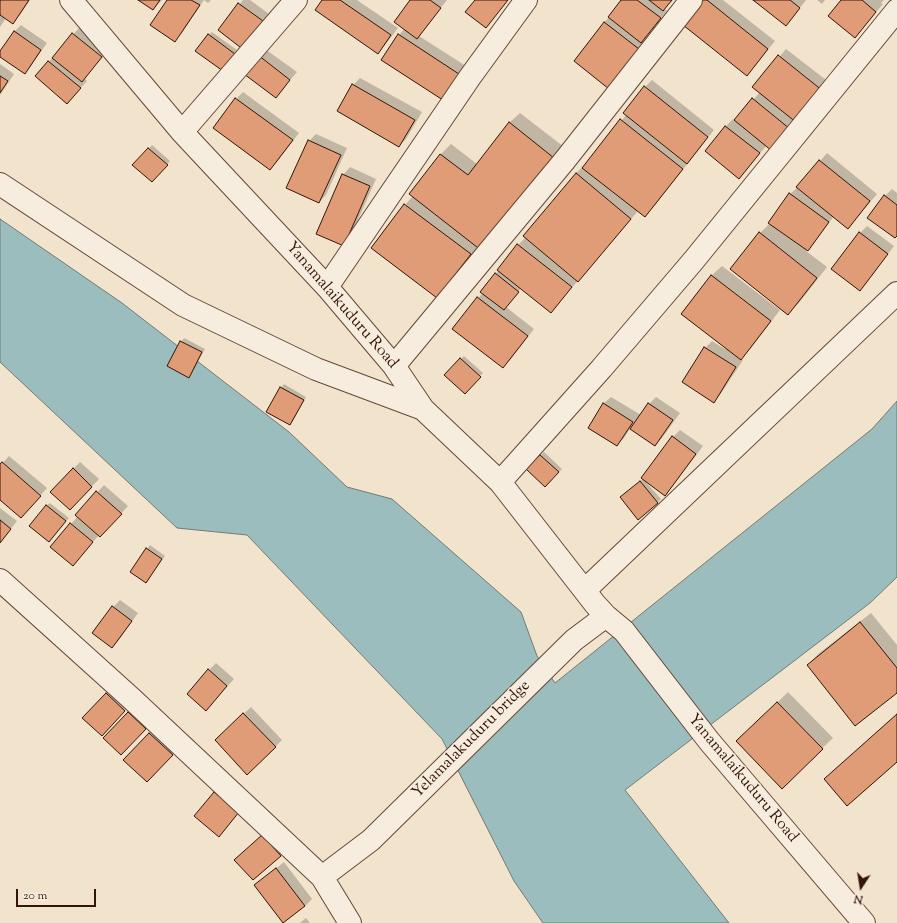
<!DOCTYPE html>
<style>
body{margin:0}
#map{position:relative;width:897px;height:923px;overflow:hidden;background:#f2e3cc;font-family:"Sorts Mill Goudy",serif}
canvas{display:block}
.north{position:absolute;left:841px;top:867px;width:40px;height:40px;-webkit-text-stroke:3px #f7edde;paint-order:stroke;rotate:192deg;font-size:11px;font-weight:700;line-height:16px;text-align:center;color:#341508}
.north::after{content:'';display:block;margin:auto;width:14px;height:18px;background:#341508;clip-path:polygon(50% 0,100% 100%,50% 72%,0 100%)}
.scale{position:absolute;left:16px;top:889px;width:80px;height:18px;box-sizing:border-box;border:2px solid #341508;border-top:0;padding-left:5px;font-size:12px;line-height:14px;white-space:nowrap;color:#341508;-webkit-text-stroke:3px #f7edde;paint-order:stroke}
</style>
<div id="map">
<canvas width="897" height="923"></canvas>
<div class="north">N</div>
<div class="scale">20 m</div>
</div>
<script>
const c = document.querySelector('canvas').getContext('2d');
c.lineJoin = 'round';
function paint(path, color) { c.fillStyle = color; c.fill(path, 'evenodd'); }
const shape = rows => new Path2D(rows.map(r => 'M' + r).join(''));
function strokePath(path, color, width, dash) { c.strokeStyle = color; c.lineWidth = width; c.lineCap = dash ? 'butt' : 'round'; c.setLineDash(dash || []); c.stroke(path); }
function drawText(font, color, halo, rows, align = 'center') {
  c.font = font + ' "Sorts Mill Goudy",serif'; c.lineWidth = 3; c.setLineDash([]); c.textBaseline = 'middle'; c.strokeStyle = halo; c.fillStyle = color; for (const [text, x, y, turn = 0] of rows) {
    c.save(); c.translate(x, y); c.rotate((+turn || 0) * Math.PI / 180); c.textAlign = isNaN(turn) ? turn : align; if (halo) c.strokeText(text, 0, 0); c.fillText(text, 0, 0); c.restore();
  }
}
const water = shape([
 [0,219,122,303,289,432,347,487,392,499,521,612,537,656,555,683,872,429,897,401,897,577,870,603,625,790,729,923,543,923,514,881,442,739,247,535,177,528,0,362,0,219]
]);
paint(water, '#9cbdbd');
strokePath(water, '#727a75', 1);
paint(shape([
 [0,0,30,0,20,15,13,22,6,18,0,27],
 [140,0,162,0,153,9],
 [168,0,211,0,208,3,204,0,182,33,175,40],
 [243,0,250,0,276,19,219,30],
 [323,0,357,0,398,28,385,45,378,52],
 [411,0,447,0,419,36,469,68,445,101,399,35,404,29],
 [476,0,508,0,486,27],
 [623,0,673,0,664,8,667,11,643,40,646,42,616,80,604,23],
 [704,0,723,0,775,41,754,67],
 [755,0,806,0,792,18],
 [817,0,825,0,822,4],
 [842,0,884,0,881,3,883,4,855,37],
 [21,25,47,43,31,66,24,73,0,56,0,53,14,32],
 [80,27,109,50,84,78,87,81,67,103,36,76],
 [212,32,237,50,224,68,209,35],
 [265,49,297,72,276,97,245,74],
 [786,49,830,83,804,115,767,145,739,178,706,151,726,126,733,119,735,121,760,92,754,87],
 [0,64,14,74,0,95],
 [360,78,422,112,406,139,399,146,353,85],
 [652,80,714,130,655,205,645,216,638,211,551,312,521,288,506,307,534,329,510,360,503,367,478,298,483,293,482,292,518,245,526,237,576,173,587,163,627,114,645,87],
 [243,92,299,133,277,162,270,169,214,128,236,99],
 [520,113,564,147,478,246,448,286,372,247,405,205,413,196,410,194,441,154,451,144,477,164,509,123],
 [316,134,347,148,326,195,319,202,309,141],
 [152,145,170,161,152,181,134,165],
 [827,153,877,194,855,220,834,216,814,243,806,251,827,267,799,303,788,313,760,233,770,223,790,194,798,187],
 [350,167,376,179,350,238,343,245,343,175],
 [892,189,897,193,897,236,885,196],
 [867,226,894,246,867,282,860,290,860,233],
 [722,266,780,310,751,348,741,359,743,360,720,395,713,402,683,382,705,348,712,341,725,349,726,347,711,276],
 [184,338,205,349,192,373,189,376,181,342],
 [464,356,483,373,465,392,446,375],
 [284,384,306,397,293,421,290,424,281,388],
 [611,397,641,415,649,404,656,397,680,413,662,438,655,445,631,427,624,438,617,445,603,404],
 [680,430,703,446,672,487,665,494,646,482,661,499,657,503,624,494,643,479,673,437],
 [544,452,562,469,545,486,527,469],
 [9,456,47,488,28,510,0,499,0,466],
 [80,462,99,479,77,502,73,469],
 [104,485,128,506,107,529,99,535,79,558,51,547,78,516,76,515],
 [50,503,69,518,53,537,46,506],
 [0,508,17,521,0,543],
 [150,545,165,556,146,582,147,549],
 [120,600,138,613,119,640,112,647,113,607],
 [871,613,897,645,897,691,808,665,818,654],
 [216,663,234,679,213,702,209,670],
 [113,686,131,704,108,728,106,693],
 [788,692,833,738,782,787,748,731],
 [136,706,152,721,121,753,105,738],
 [251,707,282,740,275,747,223,733],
 [156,727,179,748,147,781,124,760],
 [269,829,287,848,253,879],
 [284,862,312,899,305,906,283,922,255,886],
 [306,918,310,923,300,923]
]), '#0003');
const building = shape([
 [0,0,29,0,13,24,0,15,0,0],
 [138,0,160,0,153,10,138,0],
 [167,0,191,0,200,5,175,42,150,25,167,0],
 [322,0,340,0,391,35,378,54,315,10,322,0],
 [410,0,430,0,441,8,417,39,394,22,410,0],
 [475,0,508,0,486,28,465,12,475,0],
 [621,0,637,0,661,18,641,43,608,17,621,0],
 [649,0,672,0,663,11,649,0],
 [703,0,707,0,768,49,747,76,683,25,703,0],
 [753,0,790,0,800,8,786,26,753,0],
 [841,0,862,0,876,12,855,38,828,16,841,0],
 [238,3,270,26,249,54,218,30,238,3],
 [604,22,639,49,609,89,574,61,604,22],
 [14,31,41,50,25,74,0,57,0,51,14,31],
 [72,33,102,57,82,82,52,58,72,33],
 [208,34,235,54,223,71,195,51,208,34],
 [398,34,462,76,446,102,381,60,398,34],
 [258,55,290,80,276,98,244,74,258,55],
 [778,55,823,91,797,123,752,87,778,55],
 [48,61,81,88,67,104,35,76,48,61],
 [0,76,8,81,0,93,0,76],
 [352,84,415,120,399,147,337,111,352,84],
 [644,86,708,137,687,164,623,113,644,86],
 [235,98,293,140,270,170,213,128,235,98],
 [752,98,790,129,772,151,734,120,752,98],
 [620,119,683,169,645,217,582,168,620,119],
 [509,122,554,158,482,251,409,194,440,154,468,175,509,122],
 [725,126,760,153,739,179,705,151,725,126],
 [308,140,341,155,319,203,286,188,308,140],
 [148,148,168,165,152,182,132,165,148,148],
 [819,160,870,201,848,229,796,187,819,160],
 [576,173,631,219,578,282,523,236,576,173],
 [342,174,370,186,344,246,316,234,342,174],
 [789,193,829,222,808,251,768,223,789,193],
 [884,195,897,205,897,236,895,238,867,218,884,195],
 [404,204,471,254,437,298,371,248,404,204],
 [759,232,817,278,788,315,730,269,759,232],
 [859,232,888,254,860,291,831,269,859,232],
 [517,244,572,287,551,313,497,270,517,244],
 [495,273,519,292,504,310,480,292,495,273],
 [711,275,771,321,741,360,681,314,711,275],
 [477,297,528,336,503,368,452,329,477,297],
 [180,341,202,352,189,378,167,366,180,341],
 [704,347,736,367,714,403,682,382,704,347],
 [460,358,481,377,465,394,444,375,460,358],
 [280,387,304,400,290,425,266,412,280,387],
 [603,403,633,422,617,446,588,428,603,403],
 [648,403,673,420,655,446,630,429,648,403],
 [672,436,696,454,665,496,641,478,672,436],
 [540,455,559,472,545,487,526,469,540,455],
 [2,462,41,496,21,518,0,500,0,464,2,462],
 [73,468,92,487,70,510,50,492,73,468],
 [640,481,658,503,638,520,620,497,640,481],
 [96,491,122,514,100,537,75,515,96,491],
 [46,505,66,521,49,542,29,526,46,505],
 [0,520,11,529,0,543,0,520],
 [70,523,93,542,73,566,50,547,70,523],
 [146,548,162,559,146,583,130,572,146,548],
 [112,606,132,621,112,648,92,633,112,606],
 [860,622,897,668,897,693,855,726,807,665,860,622],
 [208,669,227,686,206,711,187,694,208,669],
 [106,693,125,711,102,736,82,718,106,693],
 [777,702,823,749,782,789,736,741,777,702],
 [128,712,146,729,121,755,103,738,128,712],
 [243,713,276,747,247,775,215,740,243,713],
 [897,714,897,762,847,806,824,779,897,714],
 [149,733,173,755,147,782,123,760,149,733],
 [214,792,239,812,219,837,194,816,214,792],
 [262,835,281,856,253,880,234,860,262,835],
 [276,868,305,906,283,923,254,885,276,868]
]);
paint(building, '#df9c76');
strokePath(building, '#341508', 1);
const minor = shape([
 [71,0,182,132,327,287,394,366,423,409,500,482,595,604,606,616,624,631,709,741,864,923],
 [182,132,296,0],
 [0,184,183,305,316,369,423,409],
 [327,287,470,77,526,0],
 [394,366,565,160,691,0],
 [500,482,601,369,694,260,897,10],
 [0,580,132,699,322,877,350,923],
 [585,590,897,293],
 [322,877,371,840,574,640,606,616]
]);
strokePath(minor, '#644839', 24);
strokePath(minor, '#f7edde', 22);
drawText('16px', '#341508', '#f7edde', [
 ["Yanamalaikuduru Road",341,306,49],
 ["Yelamalakuduru bridge",472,740,-45],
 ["Yanamalaikuduru Road",742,779,50]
]);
</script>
